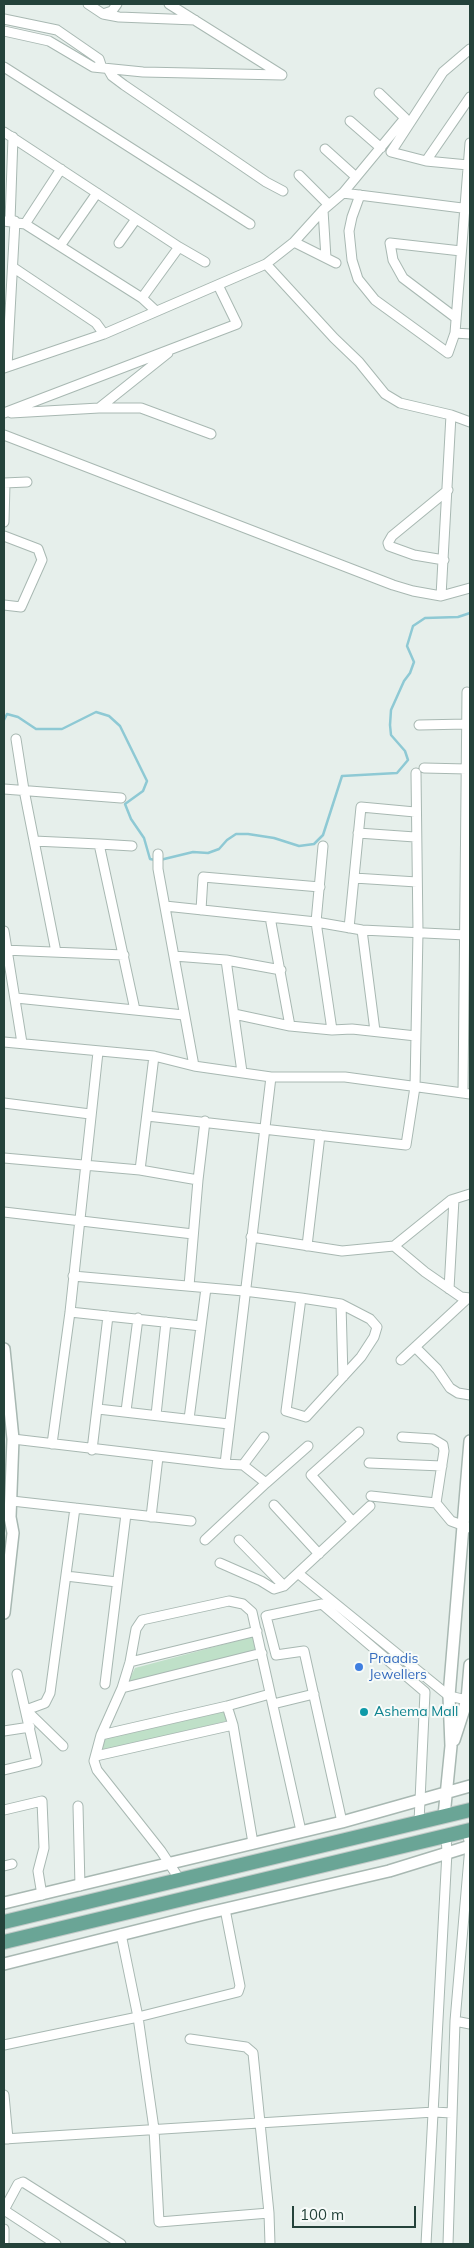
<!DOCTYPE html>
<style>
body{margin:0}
#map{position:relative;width:474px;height:2248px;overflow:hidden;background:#e6efeb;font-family:Mulish,sans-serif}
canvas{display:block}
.frame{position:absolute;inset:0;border:5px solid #24423a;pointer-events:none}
.scale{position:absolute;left:292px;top:2206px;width:124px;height:22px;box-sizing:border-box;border:2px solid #24423a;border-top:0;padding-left:6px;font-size:15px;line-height:18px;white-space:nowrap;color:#24423a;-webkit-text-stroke:4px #f7fbf9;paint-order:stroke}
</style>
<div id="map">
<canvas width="474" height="2248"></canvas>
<div class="frame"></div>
<div class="scale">100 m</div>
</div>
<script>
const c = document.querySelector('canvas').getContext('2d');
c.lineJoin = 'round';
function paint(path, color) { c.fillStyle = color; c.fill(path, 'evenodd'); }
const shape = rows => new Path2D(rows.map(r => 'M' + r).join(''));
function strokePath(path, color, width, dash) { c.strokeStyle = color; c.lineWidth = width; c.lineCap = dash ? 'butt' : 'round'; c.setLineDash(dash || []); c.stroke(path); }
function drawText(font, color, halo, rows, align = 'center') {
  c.font = font + ' Mulish,sans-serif'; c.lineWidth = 4; c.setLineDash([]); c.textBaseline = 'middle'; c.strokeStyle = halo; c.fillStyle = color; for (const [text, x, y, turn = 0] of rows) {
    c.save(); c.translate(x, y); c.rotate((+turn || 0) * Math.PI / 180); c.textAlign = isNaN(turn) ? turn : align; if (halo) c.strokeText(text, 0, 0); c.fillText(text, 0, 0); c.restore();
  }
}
paint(shape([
 [255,1636,258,1650,127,1684,135,1668],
 [223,1710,227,1721,100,1751,103,1738]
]), '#bfe0c8');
strokePath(shape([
 [4,720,7,714,18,717,36,729,62,729,96,712,109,716,120,726,147,781,143,791,125,804,131,819,144,838,150,859,155,860],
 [160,860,193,852,208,853,219,849,227,840,236,834,248,834,274,838,299,846,314,844,323,835,342,776,397,773,408,760,405,751,391,735,390,725,391,710,404,681,410,673,414,662,407,646,413,626,425,618,458,617,470,613]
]), '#8ec9d4', 2.5);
const minor = shape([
 [88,4,103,14,112,11,117,4],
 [103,14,119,17,195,20],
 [4,19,57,30,99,59,102,68],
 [4,31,49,41,93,67,143,72,282,75,169,4],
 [4,67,250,224],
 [108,69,112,76,124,85,266,182,283,191],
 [350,121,381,148],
 [4,132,179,247,142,298],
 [325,149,355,176],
 [426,161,470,97],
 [468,165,426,161,391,152,443,72,470,49],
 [299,175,329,205],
 [343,193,470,209],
 [360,195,352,217,349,231,352,260,358,279,375,300,448,353,455,333,470,143],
 [323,210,326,258],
 [4,221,25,224,142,298,156,311],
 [10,221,13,137],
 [25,224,61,169],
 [294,242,336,263],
 [119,243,136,219],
 [60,246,97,193],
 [179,247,205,262],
 [266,264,334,338,359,362,385,394,400,403,451,415,470,422],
 [14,268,96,323,104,334],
 [456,318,403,278,393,260,390,243,461,251],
 [455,333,470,334],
 [7,367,15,221],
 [4,368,104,334,266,264,294,242,323,210,343,193,405,118,379,93],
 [99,408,141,408,211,434],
 [4,413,237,324,218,285],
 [11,413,99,408,168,353],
 [4,435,393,585,413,591,441,596,470,588],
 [4,483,27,482],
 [4,522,5,483],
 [4,536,38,549,42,560,21,607,4,605],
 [444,560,414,555,389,546,388,543,392,536,448,490],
 [441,596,451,415],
 [419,725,467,724],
 [16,739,24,790,56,952],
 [424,768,467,769],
 [4,789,121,798],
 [358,833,415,837],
 [34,841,99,844,135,1010],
 [99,844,132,846],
 [323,846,316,922,332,1030],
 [158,854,158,869,194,1066],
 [354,878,417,882],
 [165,906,316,922,362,930,466,935],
 [201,910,203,877,320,887],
 [270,917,290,1026],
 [349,928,361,807,415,812],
 [362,930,375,1031],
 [4,931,22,1043],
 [4,950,124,955],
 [174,956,226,960,281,970],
 [226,960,242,1072],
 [16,998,184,1015],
 [234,1014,290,1026,332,1030,352,1029,416,1036],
 [4,1042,154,1056,194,1066,271,1077,345,1077,470,1094],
 [463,1093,467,692],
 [4,1103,90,1114],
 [147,1116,406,1145,415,1087,418,932,416,773],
 [4,1158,140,1170,198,1180],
 [140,1170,154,1056],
 [4,1212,193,1234],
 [251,1237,342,1251,394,1246,451,1200,470,1194],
 [307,1246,320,1135],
 [394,1246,425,1272,461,1297,470,1298],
 [73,1276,244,1291,301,1298,341,1304,370,1319,377,1327,374,1337,361,1357,306,1417,286,1411,301,1298],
 [189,1286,198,1180,205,1121],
 [449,1289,454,1199],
 [341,1304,343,1377],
 [70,1312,201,1326],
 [415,1347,437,1369,450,1388,458,1393,470,1395],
 [401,1360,468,1298],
 [98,1409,229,1424],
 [126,1411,138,1318],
 [156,1415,166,1322],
 [189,1419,206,1288],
 [402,1437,433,1439,443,1445,444,1451,436,1503],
 [13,1439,225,1464,271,1077],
 [52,1444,70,1312,98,1052],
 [92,1450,108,1316],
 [369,1463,442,1466],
 [225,1464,243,1465,266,1483,308,1446],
 [243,1465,264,1437],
 [371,1496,436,1503,451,1521,470,1528],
 [12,1501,191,1521],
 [274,1505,319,1554],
 [151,1517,158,1457],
 [353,1522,311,1475,359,1432],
 [205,1540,266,1483],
 [239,1540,284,1586],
 [220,1563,261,1581,274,1589,284,1586,370,1506],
 [299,1574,449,1696,467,1700,470,1704],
 [66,1576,117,1582],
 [130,1662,257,1631],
 [105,1684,126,1514],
 [122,1688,262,1653],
 [273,1704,314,1694],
 [227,1706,233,1725,253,1843],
 [4,1731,30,1727],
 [101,1735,227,1706,270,1694],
 [63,1746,26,1710,45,1703,50,1693,75,1508],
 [96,1756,233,1725],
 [4,1770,37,1762,17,1674],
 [78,1806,80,1886],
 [4,1810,42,1801,44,1848,38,1871,42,1895],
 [342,1822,304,1651,276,1655,266,1616,322,1604,425,1692,419,1822],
 [4,1866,12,1864],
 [180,1880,161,1851,97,1770,94,1761,101,1735,122,1688,130,1662,136,1629,142,1620,229,1601,243,1604,252,1612,301,1831],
 [121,1934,138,2017,154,2129,159,2222,269,2213],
 [455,2021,470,2024],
 [190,2039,246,2047,253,2053,269,2213,270,2244],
 [4,2045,138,2017,238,1992,240,1986,225,1909],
 [4,2095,8,2139],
 [4,2139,434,2112,452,2113],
 [4,2210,18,2184,23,2182,121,2244],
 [4,2210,56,2244],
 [4,2229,4,2244],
 [426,2244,447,1852,446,1837],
 [448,2244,455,2021,470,1846,467,1831]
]);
const tertiary = shape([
 [4,1349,13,1439,10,1517,13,1533,4,1613],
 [454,1740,467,1700,470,1665],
 [444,1816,451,1746,449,1696,470,1441],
 [4,1903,342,1822,470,1786],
 [4,1964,204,1914,389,1871,470,1846]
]);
const primary = shape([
 [4,1922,470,1810],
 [4,1942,470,1830]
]);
strokePath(minor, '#a8b8b2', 11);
strokePath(tertiary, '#a8b8b2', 14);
strokePath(primary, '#c2cac8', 16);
strokePath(minor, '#fff', 9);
strokePath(tertiary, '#fff', 11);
strokePath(primary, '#6aa596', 14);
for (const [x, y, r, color] of [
 [359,1667,5,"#3f7fe0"],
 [364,1712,5,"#0f9aa8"]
]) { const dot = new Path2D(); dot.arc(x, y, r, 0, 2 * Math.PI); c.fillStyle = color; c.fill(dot); strokePath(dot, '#f7fbf9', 2); }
drawText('14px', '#366cbe', '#f7fbf9', [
 ["Praadis",369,1659],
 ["Jewellers",369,1675]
], 'left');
drawText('14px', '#0d838f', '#f7fbf9', [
 ["Ashema Mall",374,1712]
], 'left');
</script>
